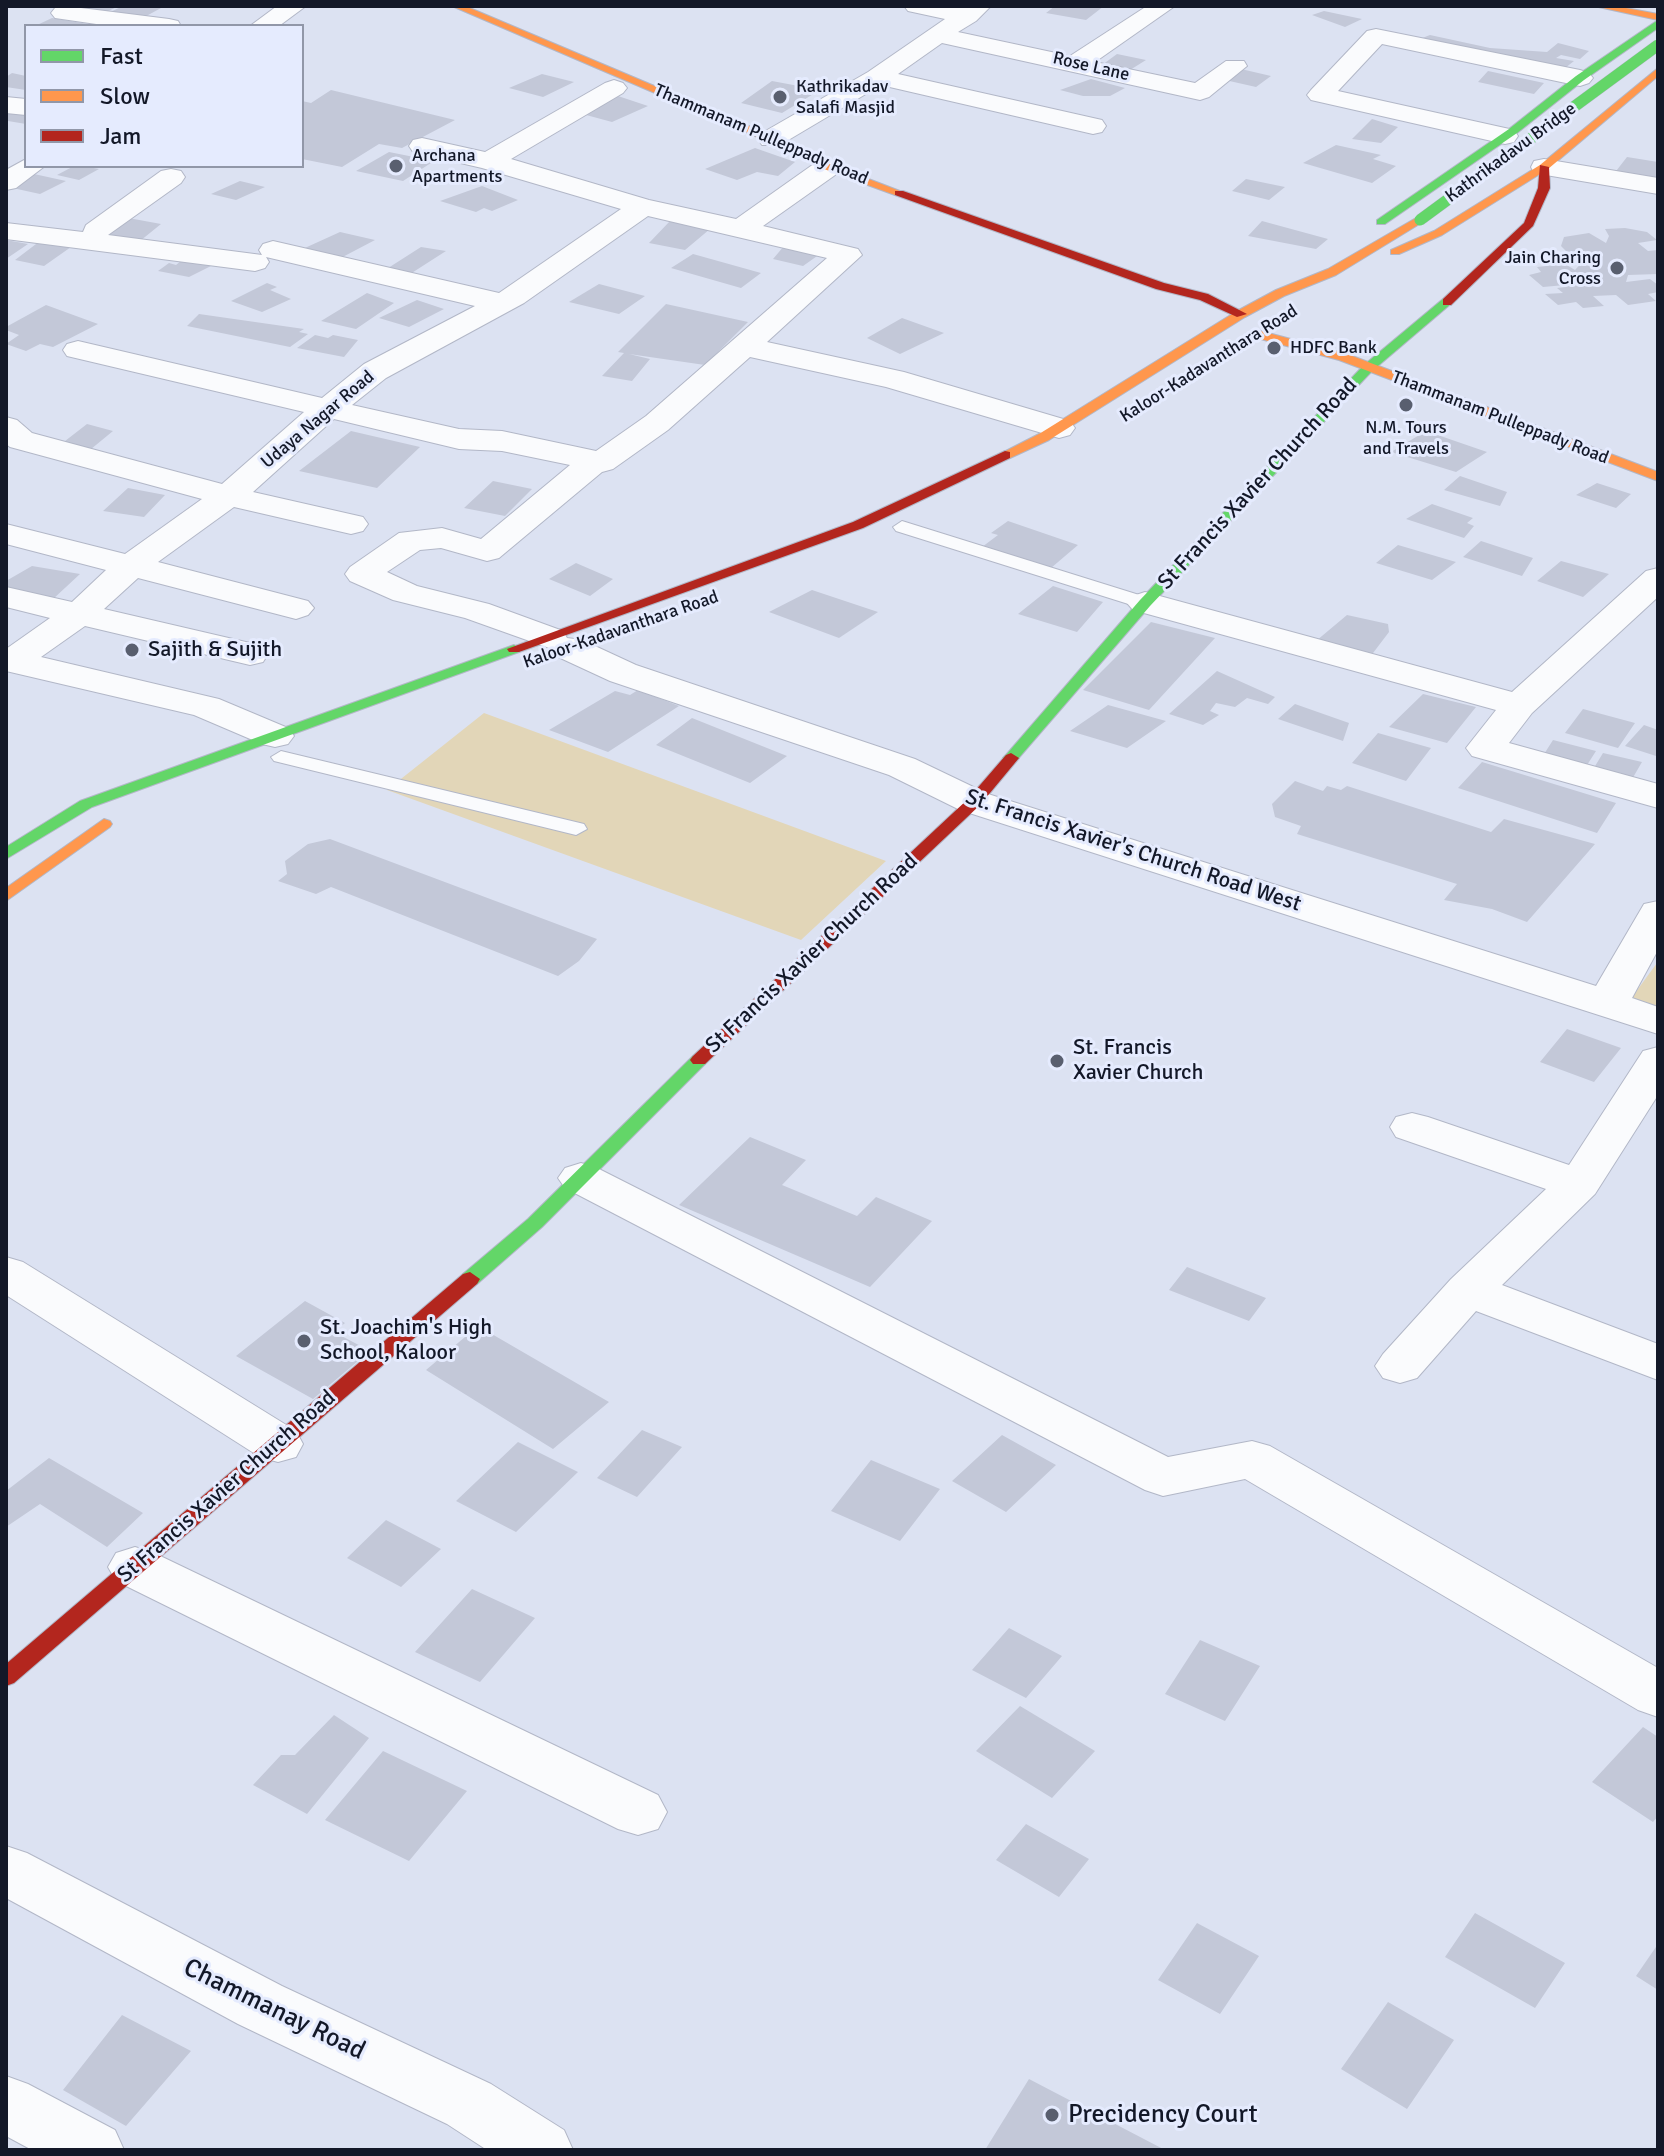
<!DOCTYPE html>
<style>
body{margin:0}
#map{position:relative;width:1664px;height:2156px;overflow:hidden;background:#dce2f2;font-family:Signika,sans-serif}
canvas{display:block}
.frame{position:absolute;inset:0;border:8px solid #131828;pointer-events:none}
.legend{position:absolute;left:24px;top:24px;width:280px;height:144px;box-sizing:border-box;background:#e5ebfe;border:2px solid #9197a8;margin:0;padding:10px 14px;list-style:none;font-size:24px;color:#131828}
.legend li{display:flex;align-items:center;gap:16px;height:40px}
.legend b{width:40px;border:2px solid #9197a8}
</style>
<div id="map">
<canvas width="1664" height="2156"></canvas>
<div class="frame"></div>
<ul class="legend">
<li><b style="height:10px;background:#63d668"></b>Fast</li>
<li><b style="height:10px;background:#ff974d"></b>Slow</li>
<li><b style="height:10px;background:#b3261e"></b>Jam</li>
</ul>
</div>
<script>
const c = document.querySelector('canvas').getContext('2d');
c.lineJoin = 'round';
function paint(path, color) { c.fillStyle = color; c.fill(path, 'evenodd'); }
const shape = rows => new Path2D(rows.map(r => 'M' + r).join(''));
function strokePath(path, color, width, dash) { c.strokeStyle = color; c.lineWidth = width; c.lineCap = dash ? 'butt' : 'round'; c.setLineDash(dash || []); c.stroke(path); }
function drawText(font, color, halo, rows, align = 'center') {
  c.font = font + ' Signika,sans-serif'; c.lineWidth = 6; c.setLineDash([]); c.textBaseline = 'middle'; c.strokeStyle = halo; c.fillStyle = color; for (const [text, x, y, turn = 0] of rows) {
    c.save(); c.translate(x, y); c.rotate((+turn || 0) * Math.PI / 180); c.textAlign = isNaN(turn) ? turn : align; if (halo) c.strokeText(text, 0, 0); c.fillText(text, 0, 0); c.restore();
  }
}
paint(shape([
 [484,713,886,861,801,940,387,790],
 [1657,963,1658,963,1658,1014,1627,1004]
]), '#e2d6b8');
paint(shape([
 [65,6,119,6,104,13],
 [123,6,144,6,161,8,139,20,106,14],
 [1055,6,1104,6,1086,20,1046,13],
 [1324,11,1362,19,1345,27,1312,15],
 [52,18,88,24,88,26,35,26],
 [1430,35,1490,48,1547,52,1558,43,1589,51,1580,59,1561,55,1556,58,1574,61,1560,72,1407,44],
 [1117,54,1146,60,1130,70,1102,65],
 [1241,69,1271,76,1256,87,1225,80],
 [1488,71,1544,83,1534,94,1478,82],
 [12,73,26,76,26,90,6,87,6,77],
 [542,74,574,82,543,97,509,88],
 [1091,79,1125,88,1110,96,1083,96,1060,90],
 [772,81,820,90,782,113,741,103],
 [331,90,455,120,402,148,379,144,342,167,302,159,302,101,311,103],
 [600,90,648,106,612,122,564,109],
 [6,108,26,111,26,124,8,121],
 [1372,119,1398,127,1381,143,1352,139],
 [1336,145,1381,155,1373,159,1396,166,1372,183,1303,163],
 [755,148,795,162,778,176,757,172,737,180,705,169],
 [389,152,434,161,403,181,356,171],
 [1627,157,1658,162,1658,183,1613,175],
 [74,166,83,166,99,169,79,180,57,175],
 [34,174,66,181,40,194,8,187],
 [1246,179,1285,187,1269,200,1232,191],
 [240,181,265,187,236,200,211,194],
 [482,186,518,200,492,211,484,208,476,212,440,201],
 [123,217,161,224,140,241,105,236],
 [670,221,710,229,685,250,649,243],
 [1262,221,1328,239,1316,249,1248,236],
 [1625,228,1647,232,1657,240,1638,243,1648,251,1658,250,1658,274,1628,275,1626,282,1650,279,1658,285,1658,292,1648,294,1656,301,1628,305,1616,295,1593,296,1604,306,1583,308,1576,302,1558,305,1545,294,1563,293,1557,288,1566,287,1565,285,1543,287,1529,275,1541,272,1537,267,1565,264,1575,270,1587,257,1573,258,1561,246,1564,237,1589,233,1606,243,1609,236,1605,229],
 [340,232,375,240,335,261,296,252],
 [6,240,28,244,6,259],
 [40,241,71,247,44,266,15,260],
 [784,246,820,254,803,266,773,259],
 [421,247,446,251,407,276,385,270],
 [693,254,761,273,741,288,671,268],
 [188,255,211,266,189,277,158,271,169,263,176,265],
 [267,283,277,287,270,290,291,299,262,312,231,301],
 [599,284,645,296,619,314,569,302],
 [367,293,394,303,356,329,321,321],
 [417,300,444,309,409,327,379,318],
 [666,304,748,322,705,365,629,354,650,359,632,381,602,376,624,353,618,352],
 [46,305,98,324,53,347,40,344,26,351,6,344,19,335,6,330,6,327],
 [199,314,304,329,299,332,308,334,290,347,187,326],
 [902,318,944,333,900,354,867,338],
 [315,335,328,338,333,335,358,340,344,357,297,348],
 [87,424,113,431,85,454,56,448],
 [351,431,420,447,377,488,299,471],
 [1426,431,1487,452,1456,472,1391,452],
 [1460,476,1507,492,1500,506,1444,490],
 [493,481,532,489,505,516,464,508],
 [1597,483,1631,494,1616,508,1576,495],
 [128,488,165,495,144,517,103,511],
 [1432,504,1473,518,1467,523,1474,526,1464,538,1406,519],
 [1008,521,1078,545,1051,568,982,547,998,535,991,533],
 [1481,541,1533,558,1522,576,1463,557],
 [1398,545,1456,562,1432,580,1376,563],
 [1561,561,1609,574,1583,597,1537,581],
 [576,563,613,579,590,596,549,579],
 [32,566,80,574,52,600,6,590,6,581],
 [1053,586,1103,602,1077,632,1018,614],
 [812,590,878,612,839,638,769,612],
 [1347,615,1388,624,1389,632,1370,657,1316,641],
 [1151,622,1215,638,1149,710,1083,690],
 [1217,671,1275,697,1268,704,1247,698,1235,707,1216,703,1210,711,1219,715,1203,725,1169,714],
 [638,690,679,706,608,752,549,730,615,691,630,695],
 [1423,694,1476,707,1447,743,1389,727],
 [1295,704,1349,723,1343,741,1278,719],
 [1108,705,1166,721,1127,748,1070,731],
 [1583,709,1635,723,1618,748,1565,733],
 [692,718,787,756,750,783,656,745],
 [1644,725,1658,730,1656,756,1625,746],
 [1378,733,1431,748,1406,781,1352,763],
 [1553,740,1596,751,1582,773,1539,762],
 [1603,753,1642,762,1628,786,1589,776],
 [1482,762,1616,803,1597,833,1458,788],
 [1295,781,1323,791,1327,786,1341,790,1347,786,1491,832,1504,819,1595,844,1527,922,1492,909,1444,900,1457,884,1297,834,1301,826,1275,817,1272,804],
 [330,839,597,939,579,961,558,976,331,887,316,894,278,881,287,874,285,861,308,844],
 [1567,1029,1621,1048,1594,1082,1540,1062],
 [750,1137,806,1160,782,1185,857,1216,876,1197,932,1221,870,1287,679,1205],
 [1187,1267,1266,1298,1249,1321,1169,1290],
 [305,1301,345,1323,334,1332,370,1351,313,1399,236,1356],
 [478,1326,609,1402,553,1449,426,1370],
 [642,1430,682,1447,637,1497,597,1478],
 [1002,1435,1056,1465,1006,1512,952,1481],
 [518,1442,578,1472,516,1532,456,1501],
 [49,1458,143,1513,107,1547,40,1504,6,1527,6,1491],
 [871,1460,940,1489,900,1541,831,1511],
 [386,1520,441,1549,401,1587,347,1558],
 [472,1589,535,1618,480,1682,415,1652],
 [1009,1628,1062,1656,1026,1698,972,1670],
 [1200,1640,1260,1666,1225,1721,1165,1694],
 [1020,1706,1095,1751,1052,1798,976,1751],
 [334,1715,369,1738,307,1814,253,1785,281,1755,295,1755],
 [1643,1727,1658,1737,1658,1816,1653,1822,1592,1782],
 [383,1751,467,1791,409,1861,325,1820],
 [1026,1824,1089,1859,1059,1897,996,1860],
 [1475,1913,1565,1963,1535,2008,1445,1957],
 [1197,1923,1259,1956,1220,2014,1158,1980],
 [1658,1944,1658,1990,1636,1976],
 [1388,2002,1454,2040,1407,2109,1341,2069],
 [122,2015,191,2051,126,2126,63,2090],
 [1029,2079,1165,2150,985,2150]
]), '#c3c8d8');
const lane = shape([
 [902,521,1152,599,1155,603,1145,609,1138,607,896,531,893,527,902,521],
 [281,751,584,824,587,829,576,835,274,761,271,757,281,751]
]);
const street = shape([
 [65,6,169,19,178,21,181,26,110,26,55,18,51,13,55,8,65,6],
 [277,6,306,6,279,26,250,26,277,6],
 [904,6,991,6,976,21,958,32,1070,56,1147,6,1175,6,1095,62,1195,83,1226,61,1244,61,1247,66,1209,97,1200,100,942,43,898,74,1102,120,1106,126,1102,132,1093,134,881,85,780,145,762,145,758,139,762,133,868,72,945,19,908,11,904,6],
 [1376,29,1580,70,1589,73,1593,78,1589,83,1580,86,1382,44,1338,91,1514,130,1518,136,1514,142,1505,144,1311,100,1307,95,1311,90,1367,31,1376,29],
 [614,80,623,83,627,88,623,93,511,159,649,200,736,219,818,161,838,161,841,167,838,173,763,226,858,249,862,255,767,342,904,372,1070,421,1075,428,1070,435,1059,438,886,387,750,357,668,430,613,469,602,472,499,558,487,561,441,548,420,550,387,572,417,586,489,604,563,631,567,638,582,640,636,665,915,759,988,794,1596,986,1644,904,1658,901,1658,950,1632,998,1658,1007,1658,1034,960,810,889,775,610,681,556,656,552,649,465,618,393,600,350,581,345,574,350,567,399,533,442,528,481,539,570,465,502,451,459,449,334,419,253,492,363,517,368,524,363,531,351,534,234,507,158,562,308,601,314,608,308,615,296,619,138,578,104,609,263,646,268,654,263,662,250,665,85,626,41,657,219,699,288,728,294,736,288,744,275,747,262,744,194,715,6,671,6,649,50,618,6,607,6,587,72,602,106,570,6,544,6,524,125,554,202,499,10,447,6,444,6,417,17,420,32,433,222,484,304,412,67,356,63,350,67,344,78,341,322,398,364,364,475,306,266,257,269,262,265,268,255,271,6,239,6,223,83,232,86,225,161,171,171,169,181,171,185,177,181,183,108,235,262,255,259,250,263,244,273,241,499,293,621,209,482,168,413,152,409,146,413,140,422,138,485,152,605,83,614,80],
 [648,216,827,258,646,416,596,451,502,431,459,429,352,405,386,378,524,303,648,216],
 [6,97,26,99,26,115,6,113,6,97],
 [26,159,26,166,45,166,16,188,6,190,6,170,26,159],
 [1544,159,1658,178,1658,194,1534,173,1531,167,1534,161,1544,159],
 [1658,568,1658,597,1532,713,1509,743,1658,784,1658,808,1472,756,1466,748,1496,710,1133,610,1127,603,1133,596,1145,592,1512,692,1646,571,1658,568],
 [1658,1047,1658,1095,1595,1194,1502,1285,1658,1344,1658,1380,1476,1311,1417,1378,1400,1383,1383,1378,1375,1366,1383,1354,1451,1279,1546,1189,1396,1137,1390,1127,1396,1117,1412,1113,1428,1117,1569,1165,1643,1051,1658,1047],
 [581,1163,597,1168,1168,1457,1252,1441,1270,1446,1658,1668,1658,1717,1638,1710,1245,1479,1163,1496,1145,1490,565,1188,558,1178,565,1168,581,1163],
 [6,1257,23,1262,296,1431,303,1444,296,1457,278,1462,260,1457,6,1295,6,1257],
 [135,1547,154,1553,658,1795,667,1812,658,1829,638,1835,618,1829,116,1581,108,1567,116,1553,135,1547],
 [6,1846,27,1853,282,1986,491,2084,564,2130,573,2150,487,2150,447,2124,238,2024,6,1898,6,1846],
 [6,2076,28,2084,115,2130,124,2150,32,2150,6,2136,6,2076]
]);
const fast = shape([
 [1658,20,1658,28,1584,80,1517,133,1385,224,1377,224,1377,220,1509,129,1576,76,1658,20],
 [1443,299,1453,302,1372,371,1150,606,1016,761,1006,761,1003,758,1006,755,1140,600,1364,365,1443,299],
 [514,645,521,649,519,652,92,807,6,859,6,847,80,801,514,645],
 [699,1055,708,1060,705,1064,542,1227,477,1284,463,1284,460,1279,463,1274,528,1219,693,1056,699,1055]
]);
const slow = shape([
 [452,6,465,6,775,137,832,165,905,193,895,195,824,169,767,141,452,6],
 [1594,6,1615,6,1658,14,1658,20,1594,6],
 [1658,68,1658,76,1548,169,1442,235,1399,254,1391,254,1391,250,1434,231,1540,165,1658,68],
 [1416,218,1426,220,1336,275,1284,296,1245,317,1049,440,1010,458,1000,458,998,455,1039,434,1237,311,1276,290,1328,269,1416,218],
 [1257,330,1347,354,1658,472,1658,481,1339,360,1253,337,1253,331,1257,330],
 [104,819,110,821,112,824,110,827,6,901,6,888,104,819]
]);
const jam = shape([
 [1540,165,1549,167,1550,188,1533,226,1451,305,1443,305,1443,299,1524,223,1538,188,1540,165],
 [895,191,903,191,1164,283,1208,294,1247,314,1237,317,1200,300,1156,289,895,195,895,191],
 [1005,451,1010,452,1010,458,863,528,519,652,509,652,507,649,853,522,1005,451],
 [1011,753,1019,758,980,805,705,1064,693,1064,690,1060,693,1056,968,799,1006,755,1011,753],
 [470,1272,480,1279,477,1284,14,1683,6,1686,6,1664,463,1274,470,1272]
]);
strokePath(lane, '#b2b7c7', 2);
strokePath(street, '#b2b7c7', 2);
strokePath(fast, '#b2b7c7', 2);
strokePath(slow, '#b2b7c7', 2);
strokePath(jam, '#b2b7c7', 2);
paint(lane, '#fafbfd');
paint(street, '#fafbfd');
paint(fast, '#63d668');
paint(slow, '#ff974d');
paint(jam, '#b3261e');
const fastBridge = shape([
 [1420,220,1658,45]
]);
strokePath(fastBridge, '#b2b7c7', 12, []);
strokePath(fastBridge, '#63d668', 11);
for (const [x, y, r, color] of [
 [780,97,8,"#595f6f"],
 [396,166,8,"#595f6f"],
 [1617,268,8,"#595f6f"],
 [1274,348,8,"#595f6f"],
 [1406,405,8,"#595f6f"],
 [132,650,8,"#595f6f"],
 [1057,1061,8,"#595f6f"],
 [304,1341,8,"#595f6f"],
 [1052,2115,8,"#595f6f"]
]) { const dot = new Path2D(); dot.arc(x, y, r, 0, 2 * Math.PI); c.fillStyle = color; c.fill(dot); strokePath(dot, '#e5ebfe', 3); }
drawText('18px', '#131828', '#e5ebfe', [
 ["Rose Lane",1091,67,13],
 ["Thammanam Pulleppady Road",761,135,23],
 ["Kathrikadavu Bridge",1511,153,-36],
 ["Kaloor-Kadavanthara Road",1209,364,-32],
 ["Thammanam Pulleppady Road",1500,418,21],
 ["Udaya Nagar Road",318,420,-40],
 ["Kaloor-Kadavanthara Road",621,630,-19]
]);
drawText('18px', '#131828', '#e5ebfe', [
 ["Kathrikadav",796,87],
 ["Salafi Masjid",796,108],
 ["Archana",412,156],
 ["Apartments",412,177],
 ["Jain Charing",1601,258,"right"],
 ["Cross",1601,279,"right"],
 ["HDFC Bank",1290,348],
 ["N.M. Tours",1406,428,"center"],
 ["and Travels",1406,449,"center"]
], 'left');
drawText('22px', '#131828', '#e5ebfe', [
 ["St Francis Xavier Church Road",1258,484,-47],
 ["St. Francis Xavier's Church Road West",1133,851,18],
 ["St Francis Xavier Church Road",812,954,-43],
 ["St Francis Xavier Church Road",227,1487,-41]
]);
drawText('22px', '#131828', '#e5ebfe', [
 ["Sajith & Sujith",148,650],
 ["St. Francis",1073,1048],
 ["Xavier Church",1073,1073],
 ["St. Joachim's High",320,1328],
 ["School, Kaloor",320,1353]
], 'left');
drawText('26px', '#131828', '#e5ebfe', [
 ["Chammanay Road",274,2010,26]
]);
drawText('26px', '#131828', '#e5ebfe', [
 ["Precidency Court",1068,2115]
], 'left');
</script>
